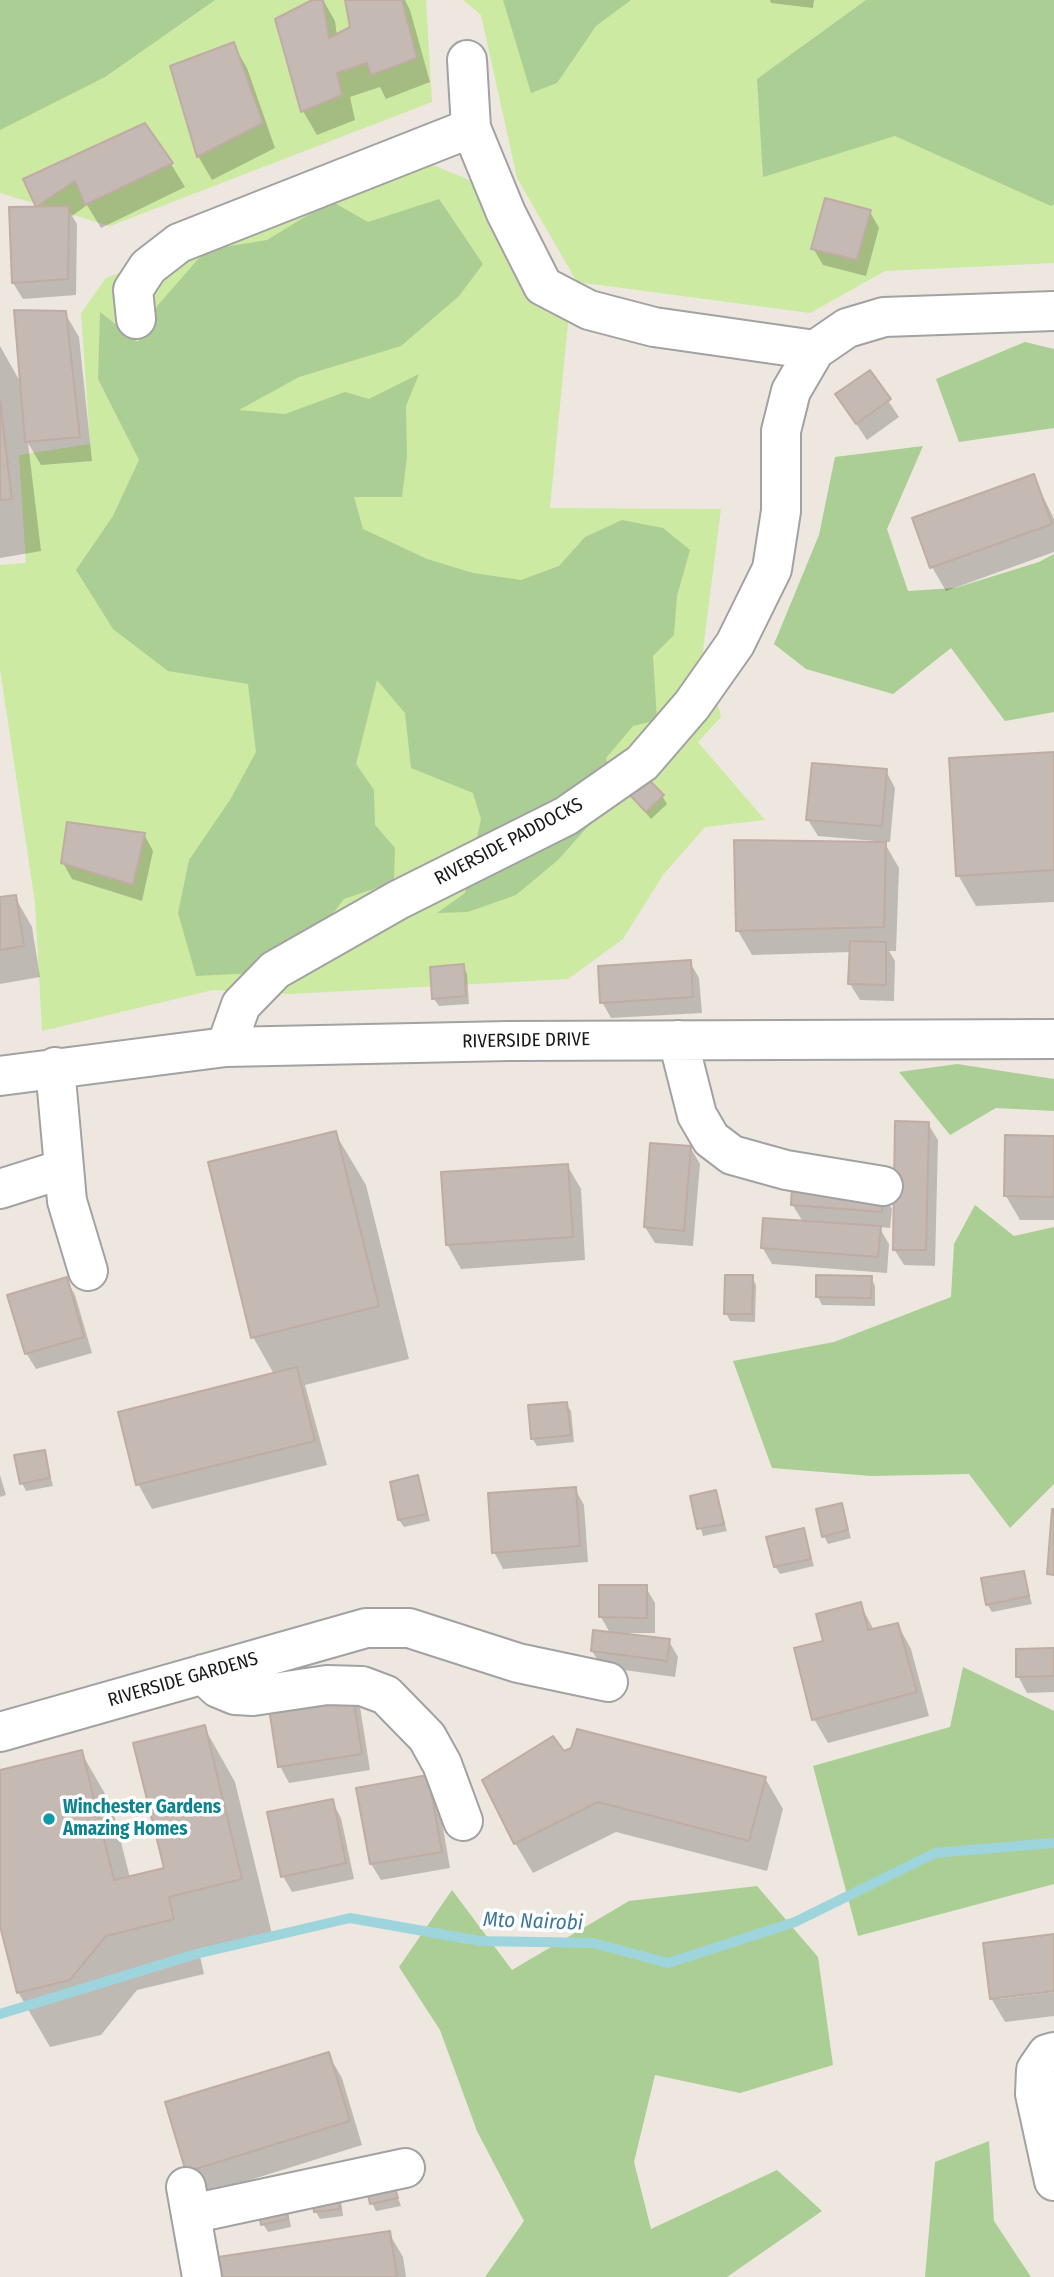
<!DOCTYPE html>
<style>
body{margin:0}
canvas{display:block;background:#ede7e0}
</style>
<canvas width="1054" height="2277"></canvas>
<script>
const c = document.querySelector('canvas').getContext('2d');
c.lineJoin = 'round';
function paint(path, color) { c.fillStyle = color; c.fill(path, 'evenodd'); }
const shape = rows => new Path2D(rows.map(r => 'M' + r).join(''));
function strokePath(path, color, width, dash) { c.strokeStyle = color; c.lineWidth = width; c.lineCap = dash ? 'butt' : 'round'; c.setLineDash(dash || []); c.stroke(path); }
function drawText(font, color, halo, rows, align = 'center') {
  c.font = font + ' "Fira Sans Condensed",sans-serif'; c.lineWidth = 7; c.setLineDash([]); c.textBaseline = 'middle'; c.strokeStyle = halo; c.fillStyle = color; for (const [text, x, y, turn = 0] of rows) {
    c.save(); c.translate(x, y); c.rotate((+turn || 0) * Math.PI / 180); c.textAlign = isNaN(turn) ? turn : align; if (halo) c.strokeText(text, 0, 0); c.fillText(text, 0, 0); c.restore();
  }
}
paint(shape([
 [0,0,426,0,432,102,110,226,0,193],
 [463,0,1054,0,1054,263,885,271,810,313,577,282,517,178,481,15],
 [416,158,484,186,528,287,568,323,550,508,721,509,703,650,721,717,698,742,765,820,705,827,663,875,623,939,568,979,291,994,213,990,42,1031,35,903,0,669,0,565,26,563,19,455,90,444,81,313,106,278]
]), '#cdeaa3');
paint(shape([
 [0,0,215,0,105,77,0,130],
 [503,0,631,0,596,26,557,83,531,93],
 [866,0,1054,0,1054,204,1051,206,895,136,763,177,757,79],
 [439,199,483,264,459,296,401,346,299,377,239,410,285,414,345,392,369,399,419,374,406,406,407,457,402,497,354,497,363,529,427,559,473,573,521,580,559,566,585,537,622,520,663,528,690,550,677,596,674,635,653,656,657,720,633,726,606,758,615,796,558,860,516,895,468,912,437,913,465,893,481,819,473,793,411,768,405,713,377,680,356,764,374,790,375,825,395,848,394,882,344,899,326,922,316,970,196,976,178,913,189,860,230,800,256,752,248,684,168,671,113,629,76,570,113,516,139,460,98,379,100,312,138,342,158,305,206,250,267,240,331,201,368,222],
 [1025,342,1054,349,1054,428,959,442,936,379],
 [923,446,887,529,908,591,955,588,1039,562,1054,554,1054,712,1005,721,951,648,893,694,806,669,774,644,819,535,835,457],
 [957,1064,1054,1079,1054,1111,996,1108,950,1135,899,1072],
 [975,1205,1014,1236,1054,1227,1054,1484,1010,1528,969,1474,871,1476,772,1468,733,1361,834,1342,951,1297,954,1244],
 [963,1667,1054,1711,1054,1884,858,1936,813,1766,950,1727],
 [757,1886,818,1957,833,2065,740,2093,655,2075,634,2162,651,2229,777,2170,822,2211,727,2277,485,2277,524,2221,477,2131,440,2030,399,1967,452,1890,512,1970,629,1901],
 [989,2141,994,2221,1031,2277,925,2277,935,2162]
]), '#aace93');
paint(shape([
 [316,0,323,0,335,21,337,36,352,28,346,0,405,0,410,10,430,82,386,99,380,87,350,97,355,120,317,135,303,111,277,20],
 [770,0,814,0,813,8,771,3],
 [233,44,247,68,275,148,212,180,198,156],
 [171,164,185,187,101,228,87,205,72,216,77,224,76,295,23,299,13,283,11,209,39,208,25,180],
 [870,212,879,228,866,276,823,265,813,248],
 [65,313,79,337,92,461,41,465,28,443,41,551,0,558,0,346,22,385],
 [869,372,899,417,867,440,837,395],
 [1033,476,1054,519,1054,552,946,591,932,567],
 [1054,753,1054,902,976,906,958,875],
 [886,771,895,788,890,842,884,842,899,868,896,951,889,951,895,961,894,1001,860,1000,850,984,851,952,752,955,738,931,876,844,876,841,818,836,808,820],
 [630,794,662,796,667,804,651,819],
 [144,834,153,851,142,901,72,879,63,863],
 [15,897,32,927,40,977,0,984,0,899],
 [690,962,699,978,702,1013,611,1018,602,1002],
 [463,966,467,974,469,1004,439,1006,434,999],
 [928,1124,938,1140,935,1266,904,1265,894,1249],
 [335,1133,366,1185,409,1359,305,1385,327,1465,152,1509,138,1484,274,1374,253,1337],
 [1054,1137,1054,1220,1020,1220,1006,1196],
 [690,1147,700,1164,693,1246,655,1243,645,1227],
 [567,1165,581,1189,585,1260,461,1269,447,1244],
 [883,1193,892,1209,890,1228,879,1227,889,1244,887,1273,772,1264,762,1247,803,1222,792,1204],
 [752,1277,756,1285,755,1322,730,1321,726,1313],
 [871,1278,875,1286,875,1306,822,1305,818,1297],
 [66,1279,75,1295,92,1353,36,1369,26,1353],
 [566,1404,571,1411,574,1442,537,1446,532,1438],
 [44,1452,53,1486,26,1491,22,1483],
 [0,1475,6,1495,0,1497],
 [418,1477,430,1521,404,1527,399,1520],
 [575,1489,584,1505,588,1562,503,1569,494,1552],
 [716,1492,727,1531,703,1536,692,1497],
 [841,1505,851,1538,828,1544,824,1536],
 [803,1530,814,1566,780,1574,775,1566],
 [1023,1573,1032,1604,992,1612,987,1604],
 [645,1586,655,1603,655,1633,630,1633,629,1636,669,1641,678,1657,675,1677,602,1667,592,1651,610,1633,601,1617],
 [860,1604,874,1630,898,1625,911,1649,929,1716,828,1743,814,1719,825,1642],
 [1054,1650,1054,1692,1027,1693,1018,1676],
 [351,1691,360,1707,370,1770,289,1783,280,1766],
 [204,1727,235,1782,272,1934,199,1952,204,1974,137,1990,101,2035,50,2047,18,1992,0,1918,0,1772,81,1752,112,1806,130,1878,166,1869],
 [563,1753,765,1778,783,1809,767,1871,616,1832,533,1873,515,1843],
 [427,1777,437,1793,450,1868,381,1880,371,1864,358,1789],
 [332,1801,341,1818,354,1879,292,1892,283,1876],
 [1054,1936,1054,1989,999,1996,999,1999,1054,1992,1054,2016,1005,2022,991,1998],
 [328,2054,342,2078,362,2145,202,2195,188,2171],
 [394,2187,401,2206,376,2211,372,2203],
 [341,2200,343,2216,320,2219,316,2212],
 [288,2211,291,2227,268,2232,263,2224],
 [389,2233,403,2257,406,2277,222,2277]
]), '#0003');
strokePath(shape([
 [0,2014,196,1954,350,1918,480,1941,593,1943,668,1963,795,1922,935,1853,1054,1843]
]), '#9ed5dd', 10);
const building = shape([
 [312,0,323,0,329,38,350,27,345,0,402,0,417,58,371,75,367,63,337,73,342,95,301,112,275,19,312,0],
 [234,42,263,123,197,157,170,66,234,42],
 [145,123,173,163,85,205,75,181,36,207,23,179,145,123],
 [825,198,871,210,857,260,811,249,825,198],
 [69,206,68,279,12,283,9,207,69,206],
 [14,310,66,311,80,437,25,442,14,310],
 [870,370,891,399,856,424,835,394,870,370],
 [0,401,12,499,0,500,0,401],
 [1034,474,1052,524,930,568,912,518,1034,474],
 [1054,752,1054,870,956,876,949,758,1054,752],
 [812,763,887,769,882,826,806,820,812,763],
 [645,776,664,795,646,812,628,793,645,776],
 [67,822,145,833,133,885,61,863,67,822],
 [734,840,886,842,884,927,736,931,734,840],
 [16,895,24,946,0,950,0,897,16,895],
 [850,941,886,942,886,985,848,984,850,941],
 [691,960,693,997,600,1003,598,966,691,960],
 [464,964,466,996,432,999,430,967,464,964],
 [895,1121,929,1122,926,1250,893,1250,895,1121],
 [336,1131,379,1306,251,1338,208,1162,336,1131],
 [1005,1135,1054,1136,1054,1197,1004,1196,1005,1135],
 [650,1143,691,1146,684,1231,644,1227,650,1143],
 [568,1164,573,1237,446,1245,441,1172,568,1164],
 [792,1185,884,1191,882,1212,791,1205,792,1185],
 [763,1218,881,1226,878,1257,761,1248,763,1218],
 [725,1275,753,1275,752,1314,724,1314,725,1275],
 [816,1275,872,1276,871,1298,816,1297,816,1275],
 [67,1277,84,1337,25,1354,7,1295,67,1277],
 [297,1367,315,1441,136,1485,118,1412,297,1367],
 [567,1402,571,1435,531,1439,528,1405,567,1402],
 [45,1450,50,1478,20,1484,14,1455,45,1450],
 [418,1475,427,1514,398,1520,390,1482,418,1475],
 [576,1487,580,1546,492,1553,488,1493,576,1487],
 [716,1490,724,1524,697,1529,690,1496,716,1490],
 [842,1503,848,1530,822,1537,816,1509,842,1503],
 [1052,1509,1054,1509,1054,1575,1047,1574,1052,1509],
 [804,1528,811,1559,774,1567,766,1537,804,1528],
 [1024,1571,1029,1596,986,1605,981,1578,1024,1571],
 [599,1585,647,1585,647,1618,599,1617,599,1585],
 [861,1602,868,1630,898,1623,917,1692,812,1720,794,1648,823,1641,816,1614,861,1602],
 [593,1630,670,1639,667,1661,591,1651,593,1630],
 [1054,1648,1054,1676,1016,1677,1016,1649,1054,1648],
 [352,1689,362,1754,278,1767,268,1702,352,1689],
 [205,1725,242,1879,169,1897,174,1919,106,1936,70,1980,17,1993,0,1926,0,1770,82,1750,114,1880,164,1868,133,1743,205,1725],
 [577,1729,766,1777,749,1841,598,1802,514,1844,482,1780,553,1736,564,1751,571,1748,577,1729],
 [428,1775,442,1852,370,1864,356,1788,428,1775],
 [333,1799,346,1863,281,1877,267,1812,333,1799],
 [1054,1934,1054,1991,990,1999,983,1943,1054,1934],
 [329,2052,350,2121,186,2172,165,2102,329,2052],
 [394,2185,398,2198,370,2204,367,2190,394,2185],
 [337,2191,340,2209,314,2212,312,2194,337,2191],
 [284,2201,288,2219,261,2225,258,2206,284,2201],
 [390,2231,397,2277,220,2277,218,2257,390,2231]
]);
paint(building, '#c5b9b3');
strokePath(building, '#bfaca2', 2);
const minor = shape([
 [467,60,471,128,506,213,543,286,589,310,654,327,815,350],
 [136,319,133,290,148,267,179,243,471,128],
 [678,1040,697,1115,711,1139,732,1155,786,1170,883,1186],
 [226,1047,241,1005,275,970,398,900,566,816,642,763,692,705,735,644,772,569,781,511,781,431,791,391,815,350,847,328,884,317,1054,311],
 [55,1067,67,1201,88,1271],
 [0,1076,226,1047,509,1041,1054,1039],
 [0,1189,63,1169],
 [203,1674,218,1688,235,1695,253,1696,327,1685,362,1686,386,1695,427,1737,442,1764,463,1821],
 [0,1732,366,1628,409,1628,518,1663,608,1682],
 [1054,2052,1047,2054,1036,2070,1035,2094,1054,2181],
 [186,2187,202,2277],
 [191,2214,405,2168]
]);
strokePath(minor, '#a2a2a2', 42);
strokePath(minor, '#fff', 38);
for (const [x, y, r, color] of [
 [49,1819,7,"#0f9aa8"]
]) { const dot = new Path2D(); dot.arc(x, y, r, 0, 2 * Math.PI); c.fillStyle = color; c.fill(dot); strokePath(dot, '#fff', 2.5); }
drawText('19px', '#1b1b1b', '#fff', [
 ["RIVERSIDE PADDOCKS",509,842,-28],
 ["RIVERSIDE DRIVE",526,1041,-1],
 ["RIVERSIDE GARDENS",183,1680,-16]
]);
drawText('bold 19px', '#0d838f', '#fff', [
 ["Winchester Gardens",63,1808],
 ["Amazing Homes",63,1830]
], 'left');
drawText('italic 21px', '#40789c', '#fff', [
 ["Mto Nairobi",533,1922,2]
]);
</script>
